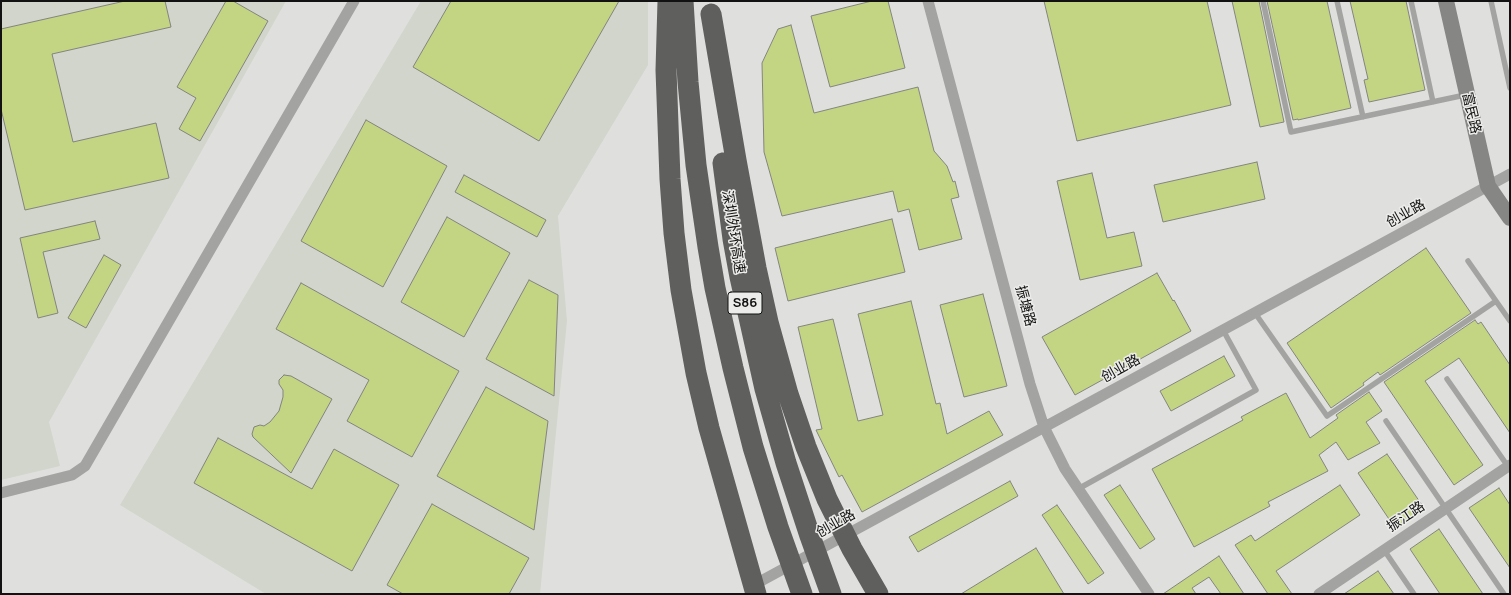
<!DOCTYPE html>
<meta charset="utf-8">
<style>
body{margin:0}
#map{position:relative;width:1511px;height:595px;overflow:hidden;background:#dfe0dd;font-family:Manrope,sans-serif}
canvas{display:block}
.frame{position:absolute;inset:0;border:2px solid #111211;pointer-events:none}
</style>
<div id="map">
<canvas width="1511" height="595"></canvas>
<div class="frame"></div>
</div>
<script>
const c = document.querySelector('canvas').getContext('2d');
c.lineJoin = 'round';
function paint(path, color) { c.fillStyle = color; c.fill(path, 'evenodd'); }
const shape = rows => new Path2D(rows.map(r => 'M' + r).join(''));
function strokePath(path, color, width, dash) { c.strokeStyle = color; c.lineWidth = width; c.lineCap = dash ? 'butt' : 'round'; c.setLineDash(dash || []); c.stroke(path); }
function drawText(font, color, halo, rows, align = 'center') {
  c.font = font + ' Manrope,"Noto Sans SC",sans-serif'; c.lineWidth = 3; c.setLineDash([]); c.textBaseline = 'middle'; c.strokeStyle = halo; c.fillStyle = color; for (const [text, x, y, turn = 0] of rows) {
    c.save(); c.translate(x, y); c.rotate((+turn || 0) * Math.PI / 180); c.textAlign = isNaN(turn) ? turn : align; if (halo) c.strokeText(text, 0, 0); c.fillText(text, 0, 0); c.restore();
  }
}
paint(shape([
 [1,1,286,1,49,422,60,466,1,480],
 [421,1,648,1,648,65,558,216,567,321,540,594,266,594,120,505]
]), '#d2d5cb');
const building = shape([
 [125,1,165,1,171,27,52,54,73,142,156,123,169,178,25,210,1,109,1,29,125,1],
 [226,1,233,1,268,21,200,141,179,129,196,98,177,87,226,1],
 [451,1,619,1,539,141,413,67,451,1],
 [872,1,888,1,905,68,830,87,811,16,872,1],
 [1044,1,1207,1,1231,105,1077,141,1044,1],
 [1232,1,1259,1,1284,122,1260,127,1232,1],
 [1267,1,1327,1,1351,108,1298,120,1298,119,1293,120,1267,1],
 [1350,1,1406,1,1425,90,1369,102,1364,80,1368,79,1350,1],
 [791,25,814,113,918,87,934,151,947,166,953,182,955,181,959,197,951,199,962,239,919,250,909,209,898,212,893,191,782,216,764,152,762,63,778,29,791,25],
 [366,120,447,166,383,287,301,241,366,120],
 [1257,162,1265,199,1163,222,1154,185,1257,162],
 [1092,173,1107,238,1134,232,1142,266,1080,280,1057,181,1092,173],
 [464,175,546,220,537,237,455,192,464,175],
 [447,217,510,253,464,337,401,302,447,217],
 [892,219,905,272,788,301,775,248,892,219],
 [95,221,100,239,43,252,58,313,38,318,20,238,95,221],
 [1426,248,1471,313,1380,375,1378,372,1363,383,1364,385,1331,408,1287,343,1426,248],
 [104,255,121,265,86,328,68,318,104,255],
 [1157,273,1173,301,1174,300,1191,331,1075,395,1042,337,1157,273],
 [529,280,558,295,554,396,486,359,529,280],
 [301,283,459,371,412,457,347,421,369,380,276,329,301,283],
 [983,294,1007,386,964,397,940,305,983,294],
 [911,301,936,404,940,403,947,434,989,411,1003,435,862,512,842,475,839,477,816,430,822,429,798,327,833,319,858,421,883,415,858,314,911,301],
 [1475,320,1478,324,1481,322,1510,365,1510,433,1459,358,1425,381,1483,465,1454,485,1384,382,1475,320],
 [1224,356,1235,376,1171,411,1160,391,1224,356],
 [284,375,291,376,332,399,291,473,253,437,252,434,254,427,260,425,264,426,270,422,279,411,283,397,283,390,279,384,279,380,284,375],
 [486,387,548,421,534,530,437,476,486,387],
 [1369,392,1382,411,1366,422,1380,443,1348,460,1336,442,1319,455,1328,471,1268,502,1270,506,1194,547,1152,469,1243,420,1241,417,1286,393,1310,438,1338,418,1336,415,1369,392],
 [218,438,312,489,334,449,399,485,352,571,194,483,218,438],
 [1387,454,1424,508,1395,528,1358,473,1387,454],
 [1010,481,1018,496,918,552,909,537,1010,481],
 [1120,485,1155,539,1140,549,1104,495,1120,485],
 [1340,485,1360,515,1276,571,1292,594,1268,594,1235,545,1251,535,1255,541,1340,485],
 [1499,488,1510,505,1510,568,1469,508,1499,488],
 [432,504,529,558,509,594,403,594,387,585,432,504],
 [1057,505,1104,573,1088,584,1042,515,1057,505],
 [1439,529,1483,594,1440,594,1410,549,1439,529],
 [1036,548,1064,594,961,594,1036,548],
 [1219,556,1244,594,1221,594,1209,577,1192,588,1196,594,1163,594,1219,556],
 [1378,571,1394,594,1344,594,1378,571]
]);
paint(building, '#c3d582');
strokePath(building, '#838481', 1);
strokePath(shape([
 [1263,1,1291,132,1465,95],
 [1337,1,1363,117],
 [1411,1,1433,102],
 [1491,1,1510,88],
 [1468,261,1510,321],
 [1255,313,1327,416,1496,301],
 [1447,379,1509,468],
 [1386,421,1504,594],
 [1078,489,1256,390,1223,330],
 [1384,550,1414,594]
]), '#a3a4a2', 5.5);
strokePath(shape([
 [928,1,1030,384,1044,427,1065,469,1149,594],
 [1,493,72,475,85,466,354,1],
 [750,587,1510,174],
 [1319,594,1510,465]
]), '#a3a4a2', 11);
strokePath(shape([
 [1446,1,1488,186,1510,218]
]), '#868684', 16);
strokePath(shape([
 [668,1,666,70,670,179,674,233,681,290,696,373,709,428,756,594],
 [683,1,688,82,696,165,708,247,715,288,733,368,753,447,778,527,802,594],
 [711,14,736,160,756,268,768,322,788,394,806,447,827,499,852,549,878,594],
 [723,163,733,239,740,277,765,389,786,463,810,536,831,594]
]), '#5f605d', 21);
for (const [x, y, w] of [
 [745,303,34]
]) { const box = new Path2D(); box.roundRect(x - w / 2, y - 11, w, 22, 3); c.fillStyle = '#ecedea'; c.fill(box); strokePath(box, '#111211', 1); }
drawText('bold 13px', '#111211', null, [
 ["S86",745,303]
]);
drawText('14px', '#111211', '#ecedea', [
 ["富民路",1471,113,77],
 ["创业路",1406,214,-29],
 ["深圳外环高速",733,232,81],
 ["振塘路",1025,306,75],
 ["创业路",1121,369,-29],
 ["振江路",1406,517,-34],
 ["创业路",836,524,-29]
]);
</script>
